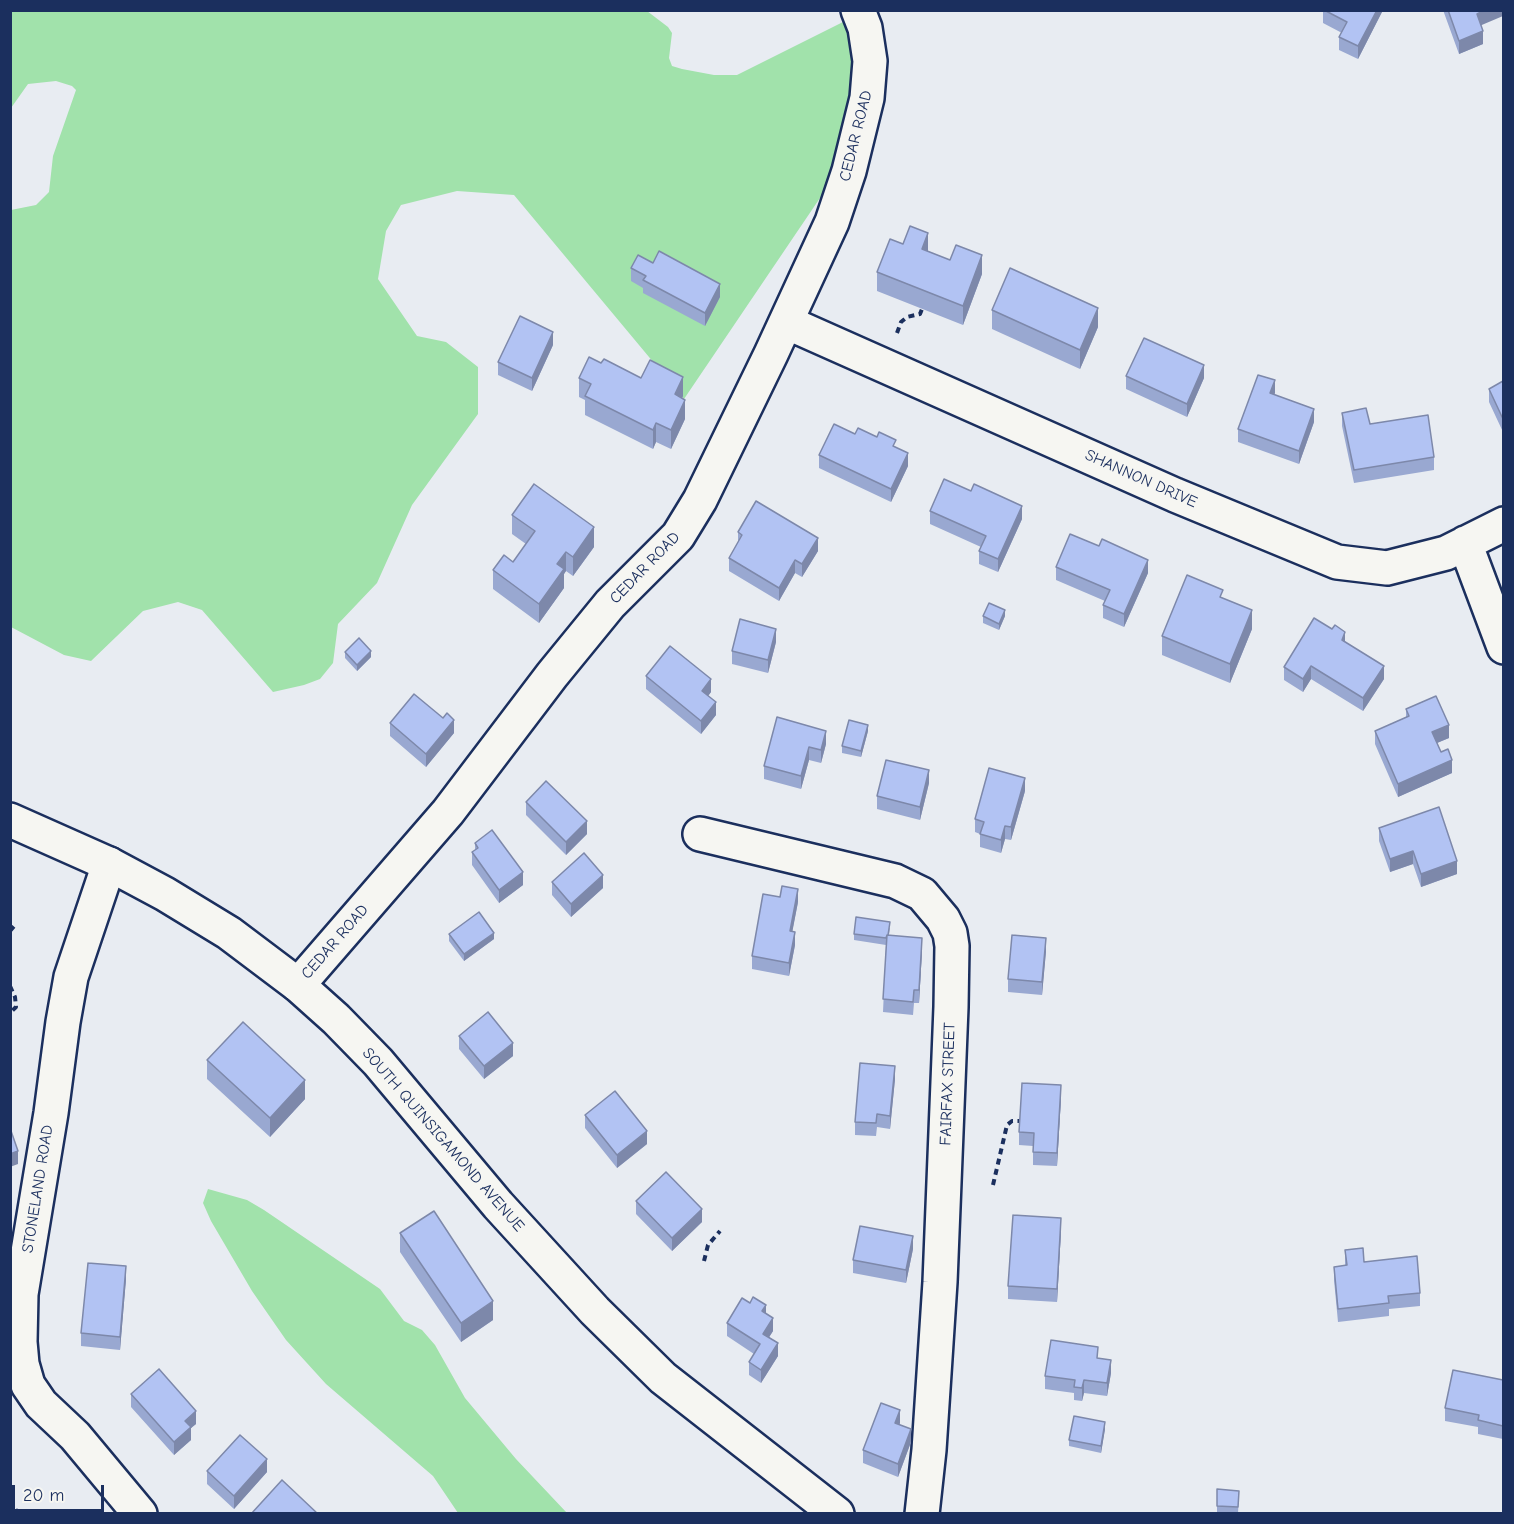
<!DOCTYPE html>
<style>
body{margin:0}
#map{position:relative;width:1514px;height:1524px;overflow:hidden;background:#e8ecf2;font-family:"Comic Neue",sans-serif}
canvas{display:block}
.frame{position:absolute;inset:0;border:12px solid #1b2f5e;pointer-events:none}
.scale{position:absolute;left:12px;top:1485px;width:92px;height:27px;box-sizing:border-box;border:3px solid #1b2f5e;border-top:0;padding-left:8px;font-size:18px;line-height:21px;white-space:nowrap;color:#1b2f5e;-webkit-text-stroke:4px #f6f6f2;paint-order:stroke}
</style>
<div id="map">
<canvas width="1514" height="1524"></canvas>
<div class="frame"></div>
<div class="scale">20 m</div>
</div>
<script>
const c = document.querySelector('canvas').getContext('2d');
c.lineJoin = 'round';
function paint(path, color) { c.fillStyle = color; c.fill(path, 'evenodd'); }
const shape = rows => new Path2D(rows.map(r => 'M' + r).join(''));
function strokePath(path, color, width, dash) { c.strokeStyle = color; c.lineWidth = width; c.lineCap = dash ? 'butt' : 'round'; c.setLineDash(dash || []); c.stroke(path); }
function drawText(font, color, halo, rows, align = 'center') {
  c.font = font + ' "Comic Neue",sans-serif'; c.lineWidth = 6; c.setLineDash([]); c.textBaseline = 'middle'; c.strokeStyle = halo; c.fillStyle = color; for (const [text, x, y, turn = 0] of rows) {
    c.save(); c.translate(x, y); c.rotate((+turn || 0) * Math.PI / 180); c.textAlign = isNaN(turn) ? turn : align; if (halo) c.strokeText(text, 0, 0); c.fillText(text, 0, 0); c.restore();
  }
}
paint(shape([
 [11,11,647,11,668,27,672,33,669,58,672,66,682,69,714,75,737,75,859,14,845,161,684,399,514,195,457,191,401,205,386,231,378,279,417,336,446,342,478,367,478,414,412,505,377,583,338,624,333,663,320,679,304,685,273,692,202,610,178,602,143,611,91,661,64,655,11,627,11,210,36,205,49,192,53,156,76,90,72,86,56,81,28,84,11,108],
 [208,1189,247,1200,264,1210,380,1289,404,1321,422,1330,435,1345,465,1398,516,1459,567,1513,458,1513,433,1476,326,1384,286,1340,252,1291,211,1221,203,1203]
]), '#a1e2ab');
const minor = shape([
 [786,322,1175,495,1337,562,1387,568,1446,553,1504,524],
 [1465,543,1504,647],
 [700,834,895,881,922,894,943,919,950,933,952,946,951,1007,940,1282,929,1450,922,1514],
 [109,864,71,977,63,1022,51,1113,21,1294,20,1342,22,1364,28,1385,41,1404,75,1436,140,1514],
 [298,985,448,812,552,675,610,604,678,536,700,500,771,354,832,222,849,171,867,98,870,61,865,28,858,10]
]);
const secondary = shape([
 [10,820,109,864,165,894,229,933,298,985,336,1019,378,1062,498,1205,595,1311,663,1378,837,1514]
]);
strokePath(minor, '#1b2f5e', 38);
strokePath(secondary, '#1b2f5e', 38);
strokePath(shape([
 [897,333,901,322,907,317,920,314,922,309],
 [10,931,15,925],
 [10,986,15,997,16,1007,10,1013],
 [993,1185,1007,1125,1012,1121,1021,1121],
 [704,1261,708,1245,720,1231]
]), '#1b2f5e', 4, [6, 4.5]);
strokePath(minor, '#f6f6f2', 33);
strokePath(secondary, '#f6f6f2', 33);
paint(shape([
 [1323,10,1383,10,1358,59,1339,50,1339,37,1342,33,1323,23],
 [1443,10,1503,10,1481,25,1483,44,1459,54],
 [903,244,928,251,982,274,963,325,877,291,877,272],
 [631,268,720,297,705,326,643,293,643,288,631,281],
 [992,310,1098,327,1080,369,992,329],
 [553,345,532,391,498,375,498,362],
 [601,363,641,378,683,396,682,398,685,419,671,449,656,442,653,449,585,415,585,400,579,397,579,378],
 [1126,376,1204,378,1187,417,1126,389],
 [1503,381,1503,432,1489,402,1489,389],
 [1275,393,1274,395,1314,422,1299,464,1238,442,1238,429],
 [1342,413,1370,424,1434,457,1434,470,1354,483,1342,426],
 [855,434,896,447,908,466,891,502,819,468,819,455],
 [930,511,1022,519,998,572,979,564,979,551,981,547,930,524],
 [512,515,594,547,573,576,566,571,564,574,564,588,539,623,493,589,493,570,513,562,526,544,512,534],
 [738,532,818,551,802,577,795,573,779,601,729,571,729,558,738,542],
 [1056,567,1148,573,1124,627,1103,618,1103,605,1105,601,1056,580],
 [1223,598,1252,629,1230,683,1162,655,1162,636],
 [983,616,1005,616,999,630,983,623],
 [776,642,768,673,732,664,732,651],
 [1345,642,1384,679,1363,711,1311,679,1303,692,1284,680,1284,667],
 [345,652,371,657,357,671,345,658],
 [646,676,711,692,708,696,716,715,701,734,646,689],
 [1406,709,1449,738,1437,743,1452,773,1398,797,1375,744,1375,731,1406,717],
 [777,717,826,744,821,763,809,760,801,789,764,779,764,766],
 [443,718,454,733,426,767,390,736,390,723],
 [868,731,861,757,842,753,842,746],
 [929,783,920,820,877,809,877,796],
 [1025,791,1011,840,1005,839,1001,853,980,847,980,834,975,832,975,819],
 [526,802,587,834,566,855,526,815],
 [1379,828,1457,874,1421,887,1413,864,1390,872,1379,841],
 [475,843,523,885,499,903,472,865,472,852,475,850],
 [552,882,603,888,571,917,552,895],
 [798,902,792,932,795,945,789,976,752,969,752,956],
 [890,928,889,935,922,951,919,1003,914,1003,913,1015,883,1012,886,945,854,940,854,934],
 [449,934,494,939,464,961,449,941],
 [1046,951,1042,995,1008,992,1008,979],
 [459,1036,513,1056,484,1079,459,1049],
 [207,1060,305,1099,270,1137,207,1079],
 [895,1079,890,1129,877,1127,876,1136,855,1135,855,1122],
 [1061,1098,1057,1166,1033,1165,1033,1146,1019,1145,1019,1132],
 [585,1115,647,1144,617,1168,585,1128],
 [636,1201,702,1222,672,1251,636,1214],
 [1061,1231,1057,1302,1008,1299,1008,1286],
 [400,1233,493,1320,461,1342,400,1252],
 [913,1249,906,1283,853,1273,853,1260],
 [1345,1250,1420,1293,1420,1306,1389,1309,1389,1316,1338,1322,1334,1280,1334,1267,1345,1266],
 [126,1279,120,1350,81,1346,81,1333],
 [766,1314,773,1331,769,1337,778,1356,761,1383,749,1375,749,1362,754,1354,727,1336,727,1323],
 [1098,1358,1111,1373,1107,1396,1084,1393,1082,1401,1074,1400,1074,1393,1045,1389,1045,1376],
 [1503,1380,1503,1439,1478,1434,1478,1427,1445,1421,1445,1408],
 [131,1394,196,1424,191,1428,191,1440,174,1455,131,1407],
 [900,1423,900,1425,911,1442,898,1477,863,1463,863,1450],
 [1105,1429,1101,1453,1069,1446,1069,1440],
 [207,1471,267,1472,234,1509,207,1484],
 [1217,1489,1239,1491,1238,1514,1217,1513]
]), '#99a8d1');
paint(shape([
 [1377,10,1383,10,1358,59,1358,46],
 [1485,10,1503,10,1503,16,1477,27,1477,14],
 [1483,31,1483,44,1459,54,1459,41],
 [928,233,928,252,922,249],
 [982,255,982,274,963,325,963,306],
 [720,284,720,297,705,326,705,313],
 [1098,308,1098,327,1080,369,1080,350],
 [553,332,553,345,532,391,532,378],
 [1204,365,1204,378,1187,417,1187,404],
 [683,377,683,396,675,414,675,394],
 [1275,380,1275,393,1270,406,1270,393],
 [685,400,685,419,671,449,671,430],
 [1314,409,1314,422,1299,464,1299,451],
 [656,423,656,442,653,449,653,430],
 [908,453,908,466,891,502,891,489],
 [1022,506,1022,519,998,572,998,559],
 [594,527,594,547,573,576,573,557],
 [818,538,818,551,802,577,802,564],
 [566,552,566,571,564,574,564,588,539,623,539,604,557,564],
 [795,560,795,573,779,601,779,588],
 [1148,560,1148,573,1124,627,1124,614],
 [1005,610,1005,616,999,630,999,624],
 [1252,610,1252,629,1230,683,1230,664],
 [776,629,776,642,768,673,768,660],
 [1345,632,1345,645,1342,640],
 [371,651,371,657,357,671,357,665],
 [1311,666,1311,679,1303,692,1303,679],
 [1384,666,1384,679,1363,711,1363,698],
 [711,679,711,692,702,704,702,691],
 [716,702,716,715,701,734,701,721],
 [454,720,454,733,426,767,426,754],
 [868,725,868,731,861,757,861,751],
 [1449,725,1449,738,1432,745,1432,732],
 [826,731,826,744,821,763,821,750],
 [809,747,809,760,801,789,801,776],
 [1452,760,1452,773,1398,797,1398,784],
 [929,770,929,783,920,820,920,807],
 [1025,778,1025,791,1011,840,1011,827],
 [587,821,587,834,566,855,566,842],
 [1005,826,1005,839,1001,853,1001,840],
 [1413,851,1413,864,1390,872,1390,859],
 [1457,861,1457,874,1421,887,1421,874],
 [523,872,523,885,499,903,499,890],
 [603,875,603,888,571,917,571,904],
 [798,889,798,902,790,944,790,931],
 [795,932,795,945,789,976,789,963],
 [494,933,494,939,464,961,464,954],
 [922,938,922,951,919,1003,919,990],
 [1046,938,1046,951,1042,995,1042,982],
 [513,1043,513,1056,484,1079,484,1066],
 [895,1066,895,1079,890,1129,890,1116],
 [305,1080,305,1099,270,1137,270,1118],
 [1061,1085,1061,1098,1057,1166,1057,1153],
 [647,1131,647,1144,617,1168,617,1155],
 [18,1151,18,1164,10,1167,10,1154],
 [702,1209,702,1222,672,1251,672,1238],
 [1061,1218,1061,1231,1057,1302,1057,1289],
 [913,1236,913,1249,906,1283,906,1270],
 [126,1266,126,1279,120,1350,120,1337],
 [493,1301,493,1320,461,1342,461,1323],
 [766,1305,766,1318,762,1311],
 [773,1318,773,1331,763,1347,763,1334],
 [778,1343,778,1356,761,1383,761,1370],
 [1111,1360,1111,1373,1107,1396,1107,1383],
 [1084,1380,1084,1393,1082,1401,1082,1388],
 [900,1410,900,1423,895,1436,895,1423],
 [196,1411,196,1424,191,1428,191,1440,174,1455,174,1442,185,1421],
 [1105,1422,1105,1429,1101,1453,1101,1446],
 [911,1429,911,1442,898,1477,898,1464],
 [267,1459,267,1472,234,1509,234,1496]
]), '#7d88aa');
const building = shape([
 [1324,10,1377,10,1358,46,1339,37,1347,22,1324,10],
 [1448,10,1485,10,1477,14,1483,31,1459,41,1448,10],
 [910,226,928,233,922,249,950,260,956,245,982,255,963,306,877,272,890,239,903,244,910,226],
 [659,251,720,284,705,313,643,280,646,276,631,268,638,255,653,263,659,251],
 [1010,268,1098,308,1080,350,992,310,1010,268],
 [520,316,553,332,532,378,498,362,520,316],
 [1144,338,1204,365,1187,404,1126,376,1144,338],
 [589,357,601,363,604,359,641,378,650,360,683,377,675,394,685,400,671,430,656,423,653,430,585,396,591,384,579,378,589,357],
 [1258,375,1275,380,1270,393,1314,409,1299,451,1238,429,1258,375],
 [1503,381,1503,419,1489,389,1503,381],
 [1366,408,1370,424,1428,415,1434,457,1354,470,1342,413,1366,408],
 [834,424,855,434,858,428,877,437,879,432,896,440,893,446,908,453,891,489,819,455,834,424],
 [944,479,971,491,974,484,1022,506,998,559,979,551,986,536,930,511,944,479],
 [534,484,594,527,573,557,566,552,557,564,564,569,539,604,493,570,504,555,513,562,535,531,512,515,534,484],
 [756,501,818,538,802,564,795,560,779,588,729,558,742,535,738,532,756,501],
 [1070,534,1099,546,1102,539,1148,560,1124,614,1103,605,1110,590,1056,567,1070,534],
 [1187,575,1223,590,1220,597,1252,610,1230,664,1162,636,1187,575],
 [989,603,1005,610,999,624,983,616,989,603],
 [1314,618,1332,629,1335,625,1345,632,1342,640,1384,666,1363,698,1311,666,1303,679,1284,667,1314,618],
 [740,619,776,629,768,660,732,651,740,619],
 [359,638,371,651,357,665,345,652,359,638],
 [670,646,711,679,702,691,716,702,701,721,646,676,670,646],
 [414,694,443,718,447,713,454,720,426,754,390,723,414,694],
 [1436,696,1449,725,1432,732,1441,752,1448,749,1452,760,1398,784,1375,731,1409,716,1406,709,1436,696],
 [777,717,826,731,821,750,809,747,801,776,764,766,777,717],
 [849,720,868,725,861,751,842,746,849,720],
 [886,760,929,770,920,807,877,796,886,760],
 [989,768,1025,778,1011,827,1005,826,1001,840,980,834,984,822,975,819,989,768],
 [546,781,587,821,566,842,526,802,546,781],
 [1439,807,1457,861,1421,874,1413,851,1390,859,1379,828,1439,807],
 [492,830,523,872,499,890,472,852,478,848,475,843,492,830],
 [584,853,603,875,571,904,552,882,584,853],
 [782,886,798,889,790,931,795,932,789,963,752,956,763,894,780,897,782,886],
 [479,912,494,933,464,954,449,934,479,912],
 [856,917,890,922,888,935,887,935,886,938,854,934,856,917],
 [887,935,922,938,919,990,914,990,913,1002,883,999,887,935],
 [1012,935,1046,938,1042,982,1008,979,1012,935],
 [488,1012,513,1043,484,1066,459,1036,488,1012],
 [243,1022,305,1080,270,1118,207,1060,243,1022],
 [860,1063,895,1066,890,1116,877,1114,876,1123,855,1122,860,1063],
 [1022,1083,1061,1085,1057,1153,1033,1152,1034,1133,1019,1132,1022,1083],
 [615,1091,647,1131,617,1155,585,1115,615,1091],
 [10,1128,18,1151,10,1154,10,1128],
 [666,1172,702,1209,672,1238,636,1201,666,1172],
 [434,1211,493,1301,461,1323,400,1233,434,1211],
 [1013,1215,1061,1218,1057,1289,1008,1286,1013,1215],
 [860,1226,913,1236,906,1270,853,1260,860,1226],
 [1363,1248,1364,1262,1417,1256,1420,1293,1388,1296,1389,1303,1338,1309,1334,1267,1347,1265,1345,1250,1363,1248],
 [88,1263,126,1266,120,1337,81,1333,88,1263],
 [753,1297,766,1305,762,1311,773,1318,763,1334,778,1343,761,1370,749,1362,760,1344,727,1323,742,1298,750,1303,753,1297],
 [1051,1340,1098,1347,1097,1358,1111,1360,1107,1383,1084,1380,1082,1388,1074,1387,1075,1380,1045,1376,1051,1340],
 [159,1369,196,1411,185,1421,191,1427,174,1442,131,1394,159,1369],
 [1453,1370,1503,1380,1503,1426,1478,1420,1479,1415,1445,1408,1453,1370],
 [881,1403,900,1410,895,1423,911,1429,898,1464,863,1450,881,1403],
 [1074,1416,1105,1422,1101,1446,1069,1440,1074,1416],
 [240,1435,267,1459,234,1496,207,1471,240,1435],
 [282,1480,318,1514,251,1514,282,1480],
 [1217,1489,1239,1491,1238,1507,1217,1506,1217,1489],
 [17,1509,22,1514,13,1514,17,1509]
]);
paint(building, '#b2c3f3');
strokePath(building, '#7d88aa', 1.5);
drawText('16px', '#1b2f5e', '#f6f6f2', [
 ["CEDAR ROAD",856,136,-76],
 ["SHANNON DRIVE",1141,479,24],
 ["CEDAR ROAD",645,568,-46],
 ["CEDAR ROAD",335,942,-49],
 ["FAIRFAX STREET",948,1084,-88],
 ["SOUTH QUINSIGAMOND AVENUE",443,1140,49],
 ["STONELAND ROAD",38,1189,-81]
]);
</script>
